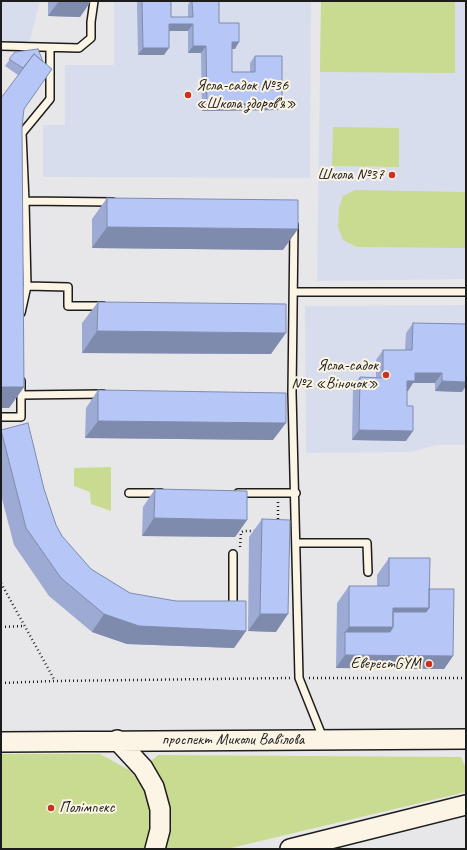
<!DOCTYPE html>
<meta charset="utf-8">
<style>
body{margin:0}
#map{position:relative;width:467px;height:850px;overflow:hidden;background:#e7e7ea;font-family:Caveat,sans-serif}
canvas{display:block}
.frame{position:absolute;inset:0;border:2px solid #1c1c1c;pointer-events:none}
</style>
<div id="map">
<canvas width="467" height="850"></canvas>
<div class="frame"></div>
</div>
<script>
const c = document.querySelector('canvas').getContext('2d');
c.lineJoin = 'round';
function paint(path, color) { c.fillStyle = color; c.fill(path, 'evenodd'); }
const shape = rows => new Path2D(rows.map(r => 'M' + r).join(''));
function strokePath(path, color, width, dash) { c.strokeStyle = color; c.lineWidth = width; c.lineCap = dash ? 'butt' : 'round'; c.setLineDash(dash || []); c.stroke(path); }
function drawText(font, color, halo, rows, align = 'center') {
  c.font = font + ' Caveat,sans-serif'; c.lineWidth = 4; c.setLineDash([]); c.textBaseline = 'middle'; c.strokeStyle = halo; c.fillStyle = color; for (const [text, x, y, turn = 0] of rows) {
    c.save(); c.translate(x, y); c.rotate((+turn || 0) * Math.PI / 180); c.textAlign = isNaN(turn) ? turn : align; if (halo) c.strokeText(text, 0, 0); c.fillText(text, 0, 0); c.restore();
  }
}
paint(shape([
 [1,1,40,1,30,40,3,50,1,67],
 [114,1,311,1,310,178,43,177,43,125,65,125,65,65,114,65],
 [321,1,466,1,466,279,317,281],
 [466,305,466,445,436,445,411,452,306,453,305,306]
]), '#d8ddee');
paint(shape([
 [321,1,455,1,455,73,320,72],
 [333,127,399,128,399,167,332,166],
 [355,190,466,192,466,248,357,247,343,240,338,227,339,208,343,196],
 [111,467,111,511,91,504,90,492,74,486,74,468],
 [1,754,100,754,131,771,143,787,152,804,152,830,146,849,1,849],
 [158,755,461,757,466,768,466,792,227,849,164,849,150,767,151,761]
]), '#c8db90');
const lane = shape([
 [1,46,79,48,91,38,91,22,94,1],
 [25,201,113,202],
 [294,225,292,393,299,678,323,738],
 [27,286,68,287,68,306,103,306],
 [294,292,466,292],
 [21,313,27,286,25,201,22,133,50,99,50,48],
 [21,395,103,394],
 [1,417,21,417,21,381],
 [129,493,161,493],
 [238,493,296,493],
 [297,543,367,543,368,572],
 [228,606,233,606,233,554]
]);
const secondary = shape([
 [117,740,143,768,154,787,160,809,160,830,155,849],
 [1,742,466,739],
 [290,849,466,805]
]);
strokePath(lane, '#1c1c1c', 10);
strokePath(secondary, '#1c1c1c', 22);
strokePath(shape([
 [278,502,278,523],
 [240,547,241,532,244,531,257,531],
 [1,583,55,681],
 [1,627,24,626],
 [309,678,466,678],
 [1,683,55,681,290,678]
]), '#1c1c1c', 2.5, [1, 3]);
strokePath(lane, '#fcf5e5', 7);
strokePath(secondary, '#fcf5e5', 19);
paint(shape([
 [48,1,91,1,80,17,48,16],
 [139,1,171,1,171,17,188,17,188,5,190,1,219,1,219,23,235,49,232,49,232,72,250,72,250,63,255,56,278,110,202,111,201,53,188,53,188,31,169,31,164,55,138,55,137,3],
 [15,52,37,91,23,110,22,127,24,387,9,408,18,75,5,66],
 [107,198,283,250,92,248,92,219],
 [98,302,271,354,82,353,82,323],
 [413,323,462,392,435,391,435,383,413,383,407,391,406,441,352,440,353,387,360,377,376,378,376,360,383,350,405,350,406,333],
 [98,390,273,440,85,438,86,408],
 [1,430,44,489,56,525,62,536,91,569,130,593,246,631,234,648,127,644,92,632,49,596,14,545,1,495],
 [155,489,247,520,235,537,142,536,143,507],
 [262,519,276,632,248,631,249,537],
 [389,558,429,589,453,656,444,669,336,668,337,603,349,586,377,586,377,575]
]), '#9dabd4');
paint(shape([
 [59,1,91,1,80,17,48,16],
 [169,24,193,24,188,31,164,31],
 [232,42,239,42,235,49,227,49],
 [193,46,206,46,201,53,188,53],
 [143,48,169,48,164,55,138,55],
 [282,103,278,110,202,111,207,104],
 [107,227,298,229,283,250,92,248],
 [97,331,286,333,271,354,82,353],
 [415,373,442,373,435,383,413,383,408,391,400,391,407,381],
 [442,381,466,382,466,386,462,392,435,391],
 [1,387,24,387,9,408,1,408],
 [98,421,286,423,273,440,85,438],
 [359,430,413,431,406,441,352,440],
 [154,518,247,520,235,537,142,536],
 [393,608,429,608,417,625,390,625],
 [104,614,246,631,234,648,127,644,92,632],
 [260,614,288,614,276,632,248,631],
 [349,627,393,627,381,645,345,632,336,644],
 [345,655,453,656,444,669,336,668]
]), '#7f8bad');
const building = shape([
 [142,1,171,1,171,17,193,17,192,1,219,1,219,23,239,23,239,42,232,42,232,72,255,72,255,56,282,56,282,103,207,104,206,46,193,46,193,24,169,24,169,48,143,48,142,1],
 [38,49,43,62,34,54,23,68,9,59,15,52,38,49],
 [34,54,52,69,24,109,22,127,24,387,1,387,1,98,34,54],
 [107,198,298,200,298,229,107,227,107,198],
 [98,302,286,304,286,333,97,331,98,302],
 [413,323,466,324,466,382,442,381,442,373,415,373,415,381,407,381,407,406,413,406,413,431,359,430,360,377,383,378,383,350,412,350,413,323],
 [98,390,286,393,286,423,98,421,98,390],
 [28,423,44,489,56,525,62,536,91,569,130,593,176,601,246,601,246,631,139,626,104,614,61,578,26,528,1,430,28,423],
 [155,489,247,491,247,520,154,518,155,489],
 [262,519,290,520,288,614,260,614,262,519],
 [389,558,430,558,429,608,393,608,393,627,349,627,349,586,389,586,389,558],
 [429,589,454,589,453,656,345,655,345,632,390,632,393,627,393,612,426,612,429,608,429,589]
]);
paint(building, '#b6c7f7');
strokePath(building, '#7f8bad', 1);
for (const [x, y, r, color] of [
 [188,95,4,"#c8321e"],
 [392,175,4,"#c8321e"],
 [386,375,4,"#c8321e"],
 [429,664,4,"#c8321e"],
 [51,808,4,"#c8321e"]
]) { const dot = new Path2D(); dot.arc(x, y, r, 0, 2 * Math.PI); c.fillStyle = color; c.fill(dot); strokePath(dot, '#fcf5e5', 1.5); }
drawText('16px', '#1c1c1c', '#fcf5e5', [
 ["Ясла-садок №36",196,86,"left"],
 ["«Школа здоров’я»",196,104,"left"],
 ["Школа №37",384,175],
 ["Ясла-садок",378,366],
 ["№2 «Віночок»",378,384],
 ["ЕверестGYM",421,664],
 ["Полімпекс",59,808,"left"]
], 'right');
drawText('16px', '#1c1c1c', '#fcf5e5', [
 ["проспект Миколи Вавілова",233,740]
]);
</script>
